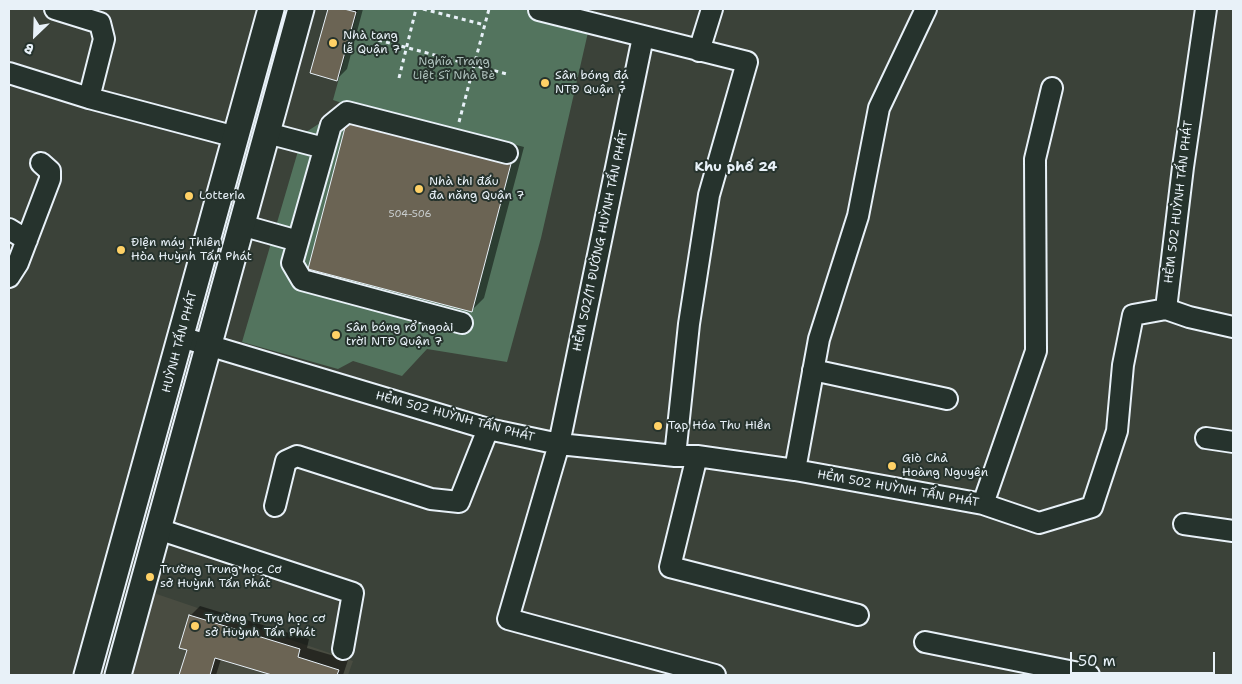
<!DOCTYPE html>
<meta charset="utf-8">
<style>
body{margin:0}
#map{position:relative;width:1242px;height:684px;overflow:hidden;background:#3b4239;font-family:"Shantell Sans",sans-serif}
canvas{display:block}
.frame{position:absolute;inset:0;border:10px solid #e8f1f8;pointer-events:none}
.north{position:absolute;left:10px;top:10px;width:50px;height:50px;-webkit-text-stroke:4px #26332d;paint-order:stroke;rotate:204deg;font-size:14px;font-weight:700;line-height:20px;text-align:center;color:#e8f1f8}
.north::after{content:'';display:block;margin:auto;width:18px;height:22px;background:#e8f1f8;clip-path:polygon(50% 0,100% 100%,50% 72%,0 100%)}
.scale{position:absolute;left:1070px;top:652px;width:145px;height:22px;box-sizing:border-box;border:2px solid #e8f1f8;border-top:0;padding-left:6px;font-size:15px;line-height:18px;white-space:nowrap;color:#e8f1f8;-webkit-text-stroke:4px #26332d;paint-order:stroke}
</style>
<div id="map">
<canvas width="1242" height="684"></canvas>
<div class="frame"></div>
<div class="north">B</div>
<div class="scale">50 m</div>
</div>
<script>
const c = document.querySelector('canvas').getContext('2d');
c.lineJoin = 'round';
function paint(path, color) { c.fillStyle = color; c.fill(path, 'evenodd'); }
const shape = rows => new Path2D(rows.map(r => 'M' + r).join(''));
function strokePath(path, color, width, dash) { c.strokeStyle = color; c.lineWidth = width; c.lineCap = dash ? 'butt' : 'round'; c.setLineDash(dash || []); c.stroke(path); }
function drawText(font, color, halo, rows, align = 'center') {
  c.font = font + ' "Shantell Sans",sans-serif'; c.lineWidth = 4; c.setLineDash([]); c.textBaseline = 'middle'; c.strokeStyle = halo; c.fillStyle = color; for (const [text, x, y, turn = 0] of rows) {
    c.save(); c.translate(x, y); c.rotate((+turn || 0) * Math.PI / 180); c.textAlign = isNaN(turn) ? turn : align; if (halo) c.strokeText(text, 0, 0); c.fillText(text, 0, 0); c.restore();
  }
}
paint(shape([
 [148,591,353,661,348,675,126,675]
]), '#494c41');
paint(shape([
 [358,9,535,9,589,28,541,238,507,362,427,349,402,376,353,361,338,369,242,342,303,134,348,105,333,100]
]), '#53745e');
paint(shape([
 [329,9,363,9,347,69,337,79,312,72],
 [362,104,524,147,484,298,471,311,349,117],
 [200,606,309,639,307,648,348,660,343,675,276,675,221,659,216,675,181,675,188,649,190,616]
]), '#0007');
const building = shape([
 [328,9,344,9,356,12,337,81,310,73,328,9],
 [348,116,512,160,472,312,308,269,348,116],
 [189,615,300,649,298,657,339,670,337,675,272,675,215,658,210,675,179,675,187,650,179,648,189,615]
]);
paint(building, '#6b6454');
strokePath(building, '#e8f1f8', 1);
const minor = shape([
 [55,9,100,23,104,39,89,98],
 [539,10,747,62,709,195,689,324,675,456],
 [643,37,559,444,508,619,715,675],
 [699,51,712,9],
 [9,73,89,98,236,137],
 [267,133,324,148],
 [241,225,298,241],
 [9,229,27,240],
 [9,277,18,263,50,179,50,171,41,163],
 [1166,309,1189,317,1233,327],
 [462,323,302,280,292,263,331,125,347,112,507,153],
 [181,337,488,429,559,444,675,456,697,456,795,470,983,504,1039,523,1092,507,1117,431,1123,365,1133,315,1166,309,1183,167,1206,9],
 [813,370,947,399],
 [1206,438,1233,442],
 [697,456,670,567,858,615],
 [795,470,819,339,858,216,879,108,926,9],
 [983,504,1036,351,1035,159,1052,88],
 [275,506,286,461,297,456,431,499,459,502,488,429],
 [1184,524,1233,531],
 [158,529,353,593,343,649],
 [925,642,1089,675]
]);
const major = shape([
 [87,675,271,9],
 [118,675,301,9]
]);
strokePath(minor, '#e8f1f8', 24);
strokePath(major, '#e8f1f8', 29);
strokePath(shape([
 [423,9,485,25],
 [355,34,507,74],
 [399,78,416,9],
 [459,122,489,9]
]), '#e8f1f8', 3, [4, 4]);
strokePath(minor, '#26332d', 20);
strokePath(major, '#26332d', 25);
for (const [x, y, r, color] of [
 [333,43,5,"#ffd166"],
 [545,83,5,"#ffd166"],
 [419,189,5,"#ffd166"],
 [189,196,5,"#ffd166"],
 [121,250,5,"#ffd166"],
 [336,335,5,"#ffd166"],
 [658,426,5,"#ffd166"],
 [892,466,5,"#ffd166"],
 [150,577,5,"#ffd166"],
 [195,626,5,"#ffd166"]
]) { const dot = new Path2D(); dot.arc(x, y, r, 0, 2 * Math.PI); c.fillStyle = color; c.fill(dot); strokePath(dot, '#26332d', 2); }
drawText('10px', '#c9cecf', null, [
 ["504-506",410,214]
]);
drawText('12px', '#e8f1f8', '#26332d', [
 ["Nhà tang",343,36],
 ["lễ Quận 7",343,50],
 ["Sân bóng đá",555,76],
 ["NTĐ Quận 7",555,90],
 ["Nhà thi đấu",429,182],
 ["đa năng Quận 7",429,196],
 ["Lotteria",199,196],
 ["Điện máy Thiên",131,243],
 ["Hòa Huỳnh Tấn Phát",131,257],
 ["Sân bóng rổ ngoài",346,328],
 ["trời NTĐ Quận 7",346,342],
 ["Tạp Hóa Thu Hiền",668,426],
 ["Giò Chả",902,459],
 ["Hoàng Nguyên",902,473],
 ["Trường Trung học Cơ",160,570],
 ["sở Huỳnh Tấn Phát",160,584],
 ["Trường Trung học cơ",205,619],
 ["sở Huỳnh Tấn Phát",205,633]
], 'left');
drawText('12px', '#acbfba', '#26332d', [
 ["Nghĩa Trang",454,62],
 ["Liệt Sĩ Nhà Bè",454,76]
]);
drawText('12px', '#e8f1f8', '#26332d', [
 ["HẺM 502 HUỲNH TẤN PHÁT",1179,202,-83],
 ["HẺM 502/11 ĐƯỜNG HUỲNH TẤN PHÁT",601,241,-78],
 ["HUỲNH TẤN PHÁT",180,342,-75],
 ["HẺM 502 HUỲNH TẤN PHÁT",455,417,15],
 ["HẺM 502 HUỲNH TẤN PHÁT",898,489,10]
]);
drawText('bold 14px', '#e8f1f8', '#26332d', [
 ["Khu phố 24",736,167]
]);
</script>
